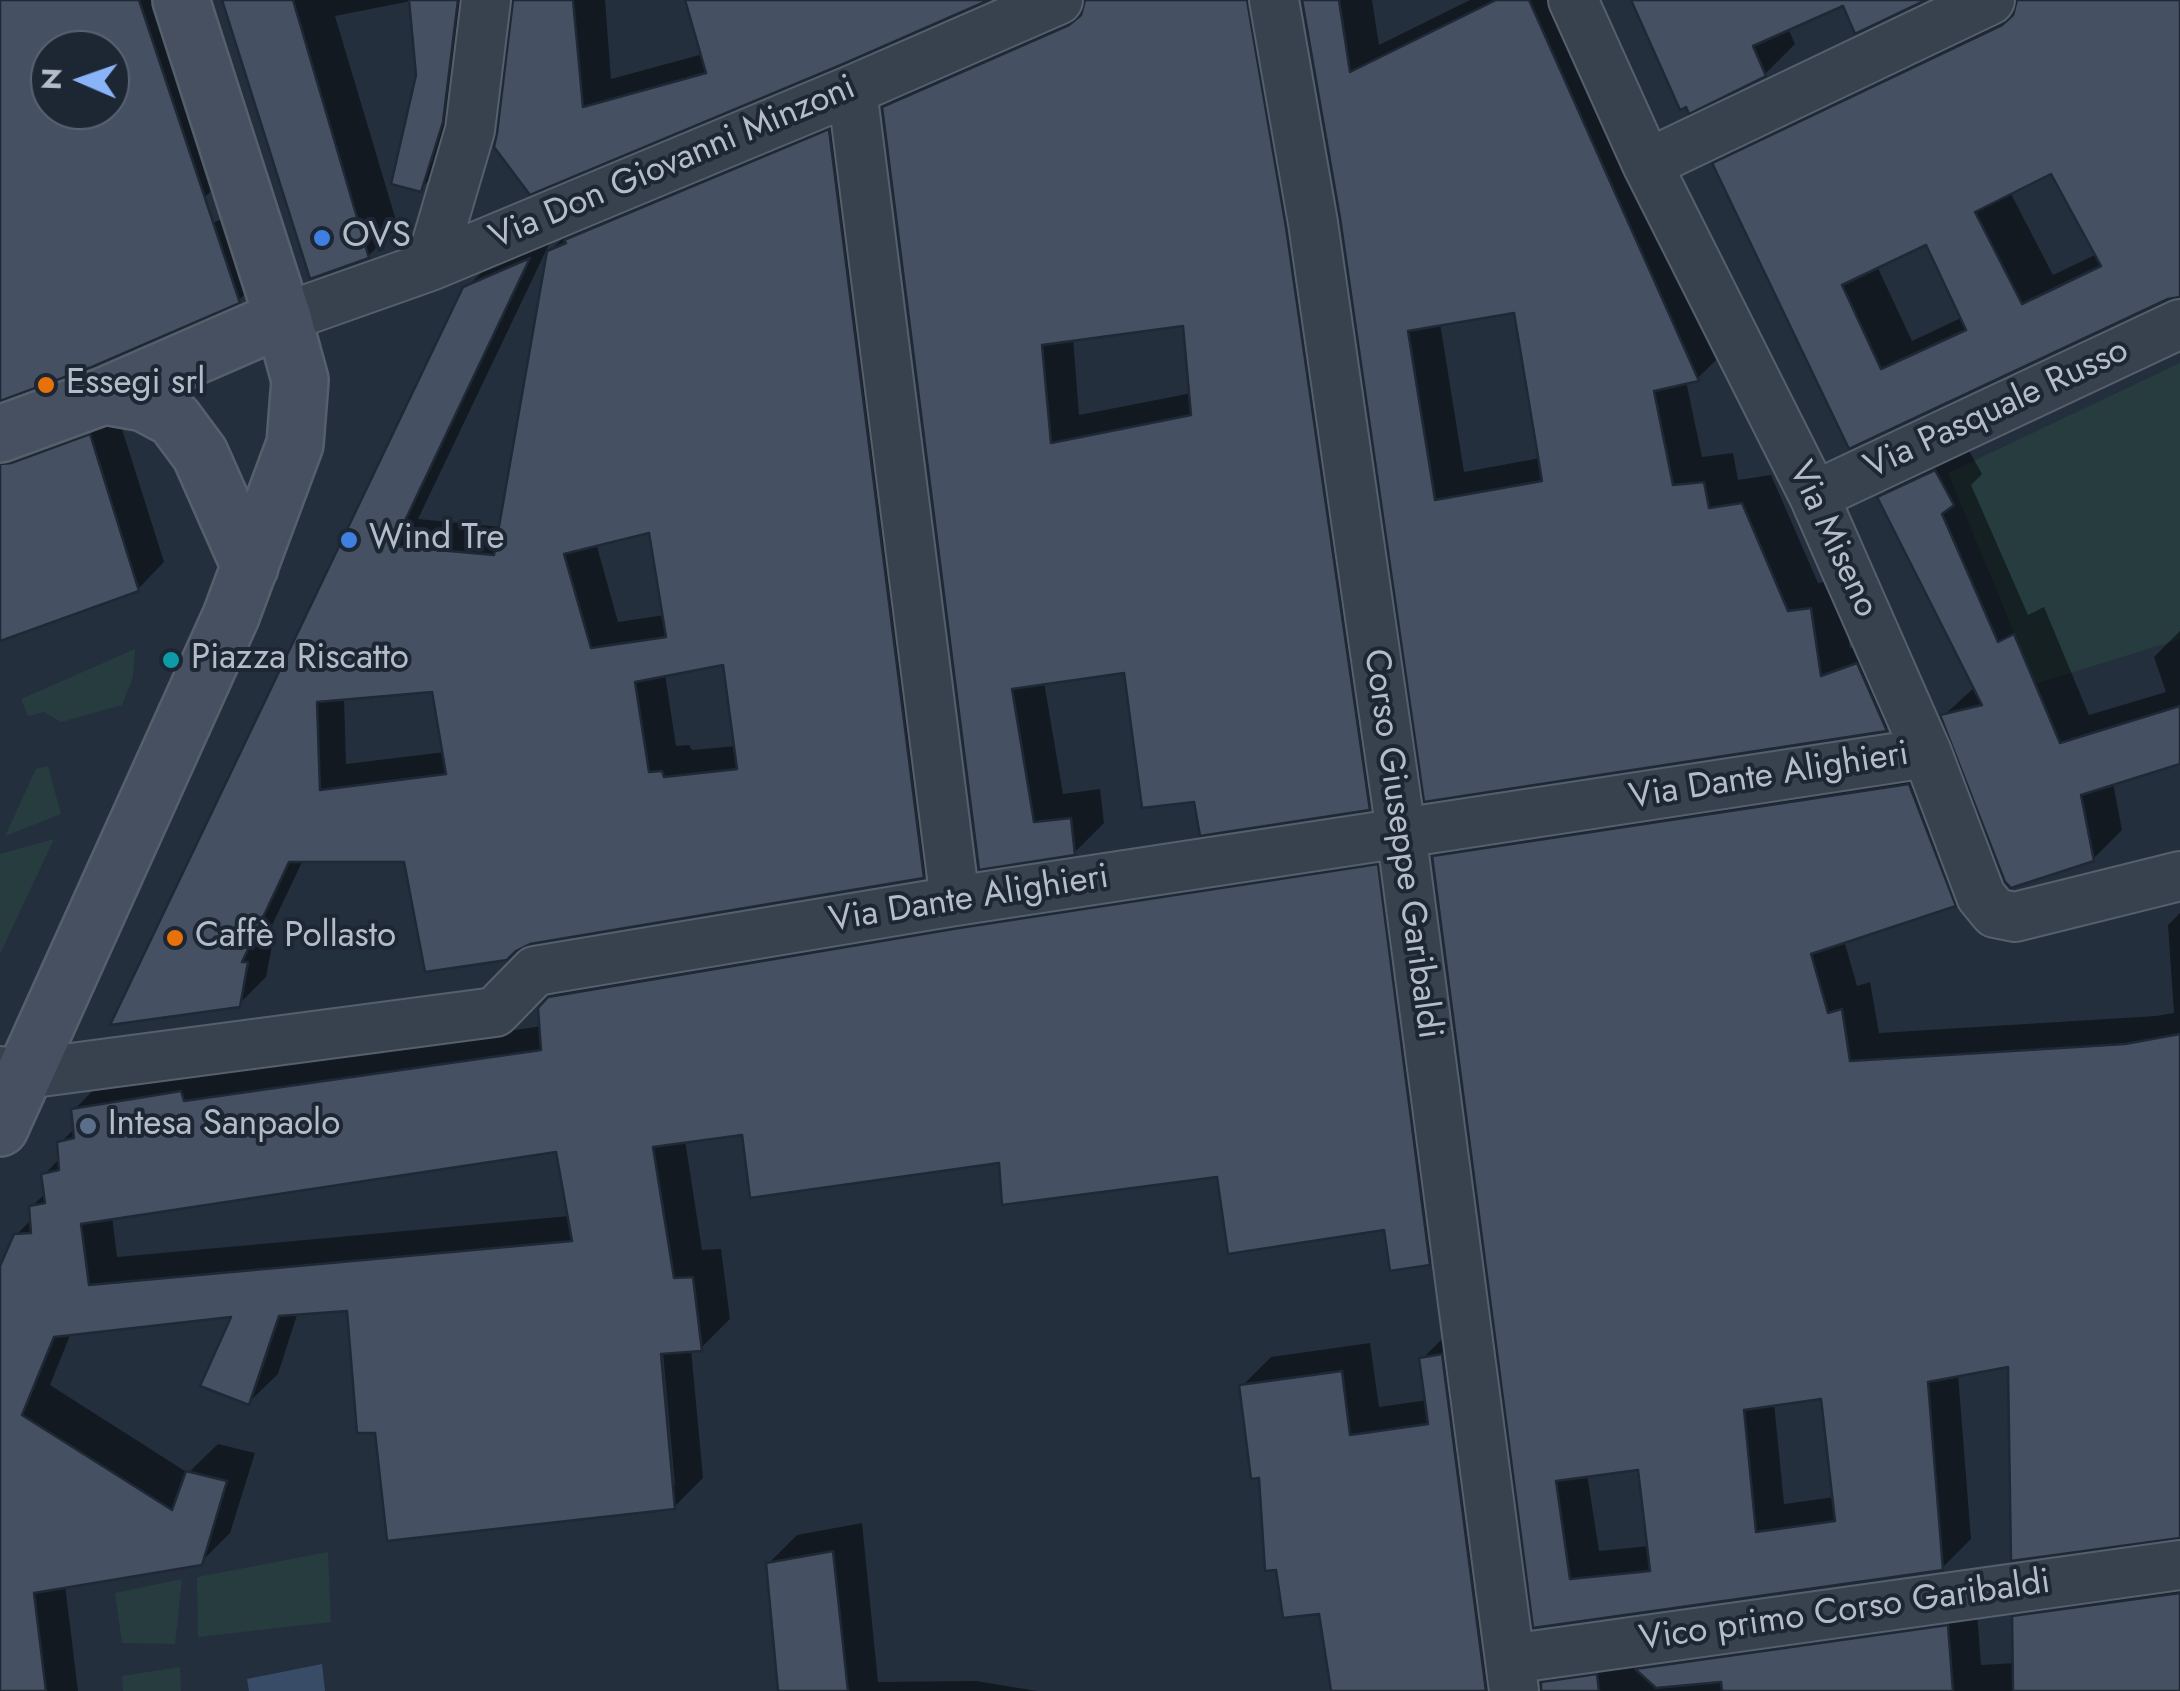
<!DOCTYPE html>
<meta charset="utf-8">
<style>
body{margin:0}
#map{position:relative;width:2180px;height:1691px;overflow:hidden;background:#242f3e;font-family:Jost,sans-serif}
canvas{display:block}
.north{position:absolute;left:30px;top:30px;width:100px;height:100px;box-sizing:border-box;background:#1d2633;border:2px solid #59626f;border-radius:50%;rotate:272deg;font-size:28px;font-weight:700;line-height:40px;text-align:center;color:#b4bcc9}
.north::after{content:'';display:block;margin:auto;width:35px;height:45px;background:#8ab4f8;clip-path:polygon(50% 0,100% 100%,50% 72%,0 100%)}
</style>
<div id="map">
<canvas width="2180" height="1691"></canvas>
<div class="north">N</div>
</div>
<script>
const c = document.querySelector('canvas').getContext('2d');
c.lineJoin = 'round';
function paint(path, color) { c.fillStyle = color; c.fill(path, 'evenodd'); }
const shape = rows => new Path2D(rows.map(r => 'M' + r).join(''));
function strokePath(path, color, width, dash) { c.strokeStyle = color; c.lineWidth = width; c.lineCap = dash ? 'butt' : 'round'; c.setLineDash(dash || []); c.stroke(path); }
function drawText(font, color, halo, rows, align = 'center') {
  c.font = font + ' Jost,sans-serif'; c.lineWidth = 8; c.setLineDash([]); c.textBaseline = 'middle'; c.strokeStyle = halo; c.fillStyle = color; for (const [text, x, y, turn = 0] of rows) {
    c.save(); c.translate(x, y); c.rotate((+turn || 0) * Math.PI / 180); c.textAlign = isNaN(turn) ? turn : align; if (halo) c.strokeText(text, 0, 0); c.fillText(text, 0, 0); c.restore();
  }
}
paint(shape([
 [2180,363,2180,639,2035,684,1948,473],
 [135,649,133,677,122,705,61,722,44,712,28,716,21,699],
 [48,766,61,814,5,836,36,769],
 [54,839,0,954,0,854],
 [328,1552,331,1622,198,1637,197,1577],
 [182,1579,175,1644,122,1643,115,1593],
 [180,1667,181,1691,123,1691,122,1676]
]), '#263c3f');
paint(shape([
 [322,1664,325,1691,249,1691,247,1679]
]), '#394c67');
paint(shape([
 [0,0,174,0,231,172,204,198,0,264],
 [50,50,110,50,110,110,50,110],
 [224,0,483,0,450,160,420,189,419,75,411,1,335,16,398,227,368,256],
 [515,0,605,0,611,79,703,54,688,0,983,0,530,192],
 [1087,0,1280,0,1398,778,1369,808,1196,800,1126,670,1044,682,1063,794,1100,789,1104,823,1074,853,981,867,884,108,914,78,1087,2],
 [1185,323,1192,393,1079,415,1073,338],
 [1304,0,1372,0,1379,45,1470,0,1571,0,1727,349,1698,378,1686,381,1702,457,1733,453,1738,480,1771,475,1818,583,1840,580,1850,648,1887,635,1915,700,1886,729,1427,799,1343,218],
 [1516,310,1540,458,1464,472,1440,323],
 [1634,0,1921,0,1844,3,1788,28,1795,44,1765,74],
 [2019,0,2180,0,2180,295,2168,297,1850,446,1716,164,1746,133,2020,2],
 [2052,171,2097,254,2053,275,2010,192],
 [1927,242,1963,317,1912,341,1877,266],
 [856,104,951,848,923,876,406,860,303,860,267,936,274,935,266,977,238,1005,115,1022,465,289,494,260,554,234,418,519,502,527,549,252,577,224],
 [651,530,665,615,618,622,596,543],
 [725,662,736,746,692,750,689,745,676,746,665,674],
 [434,689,445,752,346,764,344,697],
 [243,208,265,274,238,301,0,398,0,330],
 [116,410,164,562,138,589,0,638,0,423],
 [1964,442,1982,474,1971,485,2028,615,2044,607,2089,715,2166,692,2154,657,2180,631,2180,762,2113,783,2122,830,2093,859,1943,716,1976,686,1880,497,1909,468],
 [1938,756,1983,875,1954,904,1844,940,1857,986,1870,982,1879,1033,2156,1016,2174,1013,2168,925,2180,913,2180,1536,2010,1364,1958,1374,1971,1539,1942,1568,1536,1625,1435,857,1464,828],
 [1823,1396,1835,1497,1784,1504,1774,1403],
 [1640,1467,1650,1546,1599,1551,1587,1474],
 [1406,837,1458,1234,1429,1263,1386,1228,1219,1174,1001,1160,744,1132,685,1140,702,1250,721,1249,730,1319,701,1348,691,1349,703,1478,674,1507,378,1430,350,1308,298,1312,278,1374,249,1402,235,1314,71,1333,50,1385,188,1473,218,1444,255,1453,230,1533,201,1562,65,1585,78,1691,0,1691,0,1273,16,1235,32,1219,31,1207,46,1193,44,1175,60,1158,60,1143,75,1128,74,1110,103,1080,210,1063,213,1074,542,1026,540,1009,580,968],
 [558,1149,570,1216,117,1257,112,1216],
 [657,1342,662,1342,675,1485,670,1485],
 [1451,1330,1534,1689,1543,1689,1543,1684,1572,1654,1976,1598,1981,1665,2015,1663,2015,1617,2044,1588,2180,1569,2180,1691,1334,1691,1321,1612,1261,1475,1242,1386,1271,1357,1370,1343,1379,1407,1428,1400,1422,1359],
 [862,1523,878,1682,976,1681,1037,1691,777,1691,780,1688,768,1564,797,1535]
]), '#0007');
const building = shape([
 [0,0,139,0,240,303,92,367,0,401,0,0],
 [50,50,110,50,110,110,50,110,50,50],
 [222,0,293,0,369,258,310,279,222,0],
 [409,0,458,0,443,122,421,192,391,184,416,75,409,0],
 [513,0,573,0,583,107,706,73,685,0,989,0,841,65,530,195,494,147,497,133,513,0],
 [1085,0,1247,0,1286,227,1370,810,1200,836,1194,802,1142,808,1124,673,1012,689,1034,822,1071,818,1075,855,979,870,882,107,1069,25,1081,15,1085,0],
 [1183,326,1191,415,1051,443,1042,345,1183,326],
 [1302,0,1339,0,1350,72,1496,0,1529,0,1699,381,1654,391,1673,485,1704,482,1709,508,1742,503,1788,611,1811,608,1821,676,1857,663,1887,731,1424,802,1340,218,1302,0],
 [1514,313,1542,481,1435,500,1408,331,1514,313],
 [1631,0,1926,0,1855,34,1843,6,1753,46,1766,76,1689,114,1686,107,1680,110,1631,0],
 [2017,0,2180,0,2180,297,2168,299,1849,449,1712,163,2002,25,2013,15,2017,0],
 [2051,174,2101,266,2022,304,1975,212,2051,174],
 [1926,245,1966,330,1881,369,1842,285,1926,245],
 [829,129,924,878,530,944,516,951,507,960,425,972,404,862,289,862,242,962,248,962,240,1007,110,1025,463,287,530,258,393,546,494,555,547,251,566,243,564,240,829,129],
 [649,533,666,637,591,648,564,554,649,533],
 [723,665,737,769,664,777,662,771,649,772,635,682,723,665],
 [432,692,446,774,320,790,317,702,432,692],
 [90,434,139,591,0,641,0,464,11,463,90,434],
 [1935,470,1954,505,1942,514,1998,642,2014,634,2060,743,2180,706,2180,764,2081,795,2094,861,2011,888,2005,882,1940,715,1982,705,1877,497,1935,470],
 [1909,784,1956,906,1811,954,1828,1013,1842,1009,1850,1061,2125,1044,2180,1034,2180,1538,2011,1561,2008,1367,1928,1382,1943,1570,1533,1628,1432,856,1909,784],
 [1821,1399,1835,1521,1756,1532,1744,1410,1821,1399],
 [1638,1470,1650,1571,1570,1579,1556,1481,1638,1470],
 [1378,864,1430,1265,1390,1271,1384,1230,1228,1254,1217,1177,1002,1205,999,1163,750,1198,742,1135,653,1147,674,1278,693,1277,702,1351,661,1354,675,1509,387,1541,375,1433,357,1433,347,1311,279,1316,249,1405,200,1386,231,1317,54,1337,22,1415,172,1510,186,1471,227,1481,202,1565,34,1593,46,1691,0,1691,0,1266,14,1234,31,1233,29,1206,45,1203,41,1174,59,1170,57,1142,74,1138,71,1109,181,1091,184,1101,541,1050,538,1008,548,997,959,928,1378,864],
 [556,1152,572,1241,89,1285,81,1224,556,1152],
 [1442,1354,1486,1691,1331,1691,1319,1614,1283,1618,1276,1570,1265,1571,1259,1478,1251,1479,1239,1385,1342,1371,1350,1435,1428,1424,1419,1358,1442,1354],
 [833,1551,848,1691,778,1691,766,1563,833,1551],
 [2180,1593,2180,1691,2013,1691,2012,1616,2180,1593],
 [1948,1625,1953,1691,1722,1691,1721,1682,1656,1688,1635,1669,1948,1625],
 [1597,1674,1599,1691,1541,1691,1541,1682,1597,1674]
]);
paint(building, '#455162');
strokePath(building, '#1f2835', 2.5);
const street = shape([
 [1274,0,1313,223,1401,832,1514,1691],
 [1573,0,1647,164,1814,496,1927,753,1981,896,1995,913,2015,917,2180,876],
 [852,90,955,901],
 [1647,164,1990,0],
 [430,266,470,130,486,0],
 [283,318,430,266,852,90,1058,0],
 [1814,496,2180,324],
 [0,1071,26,1074,495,1012,535,971,955,901,1927,753],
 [1510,1659,2180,1565]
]);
const secondary = shape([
 [104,396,144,403,174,419,200,454,250,567],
 [0,434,104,396,283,318],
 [0,1128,231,616,295,444,300,380,283,318,181,0]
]);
strokePath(street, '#565f6c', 52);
strokePath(secondary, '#565f6c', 60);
strokePath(street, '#38414e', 48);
strokePath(secondary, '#465061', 55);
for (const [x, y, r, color] of [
 [322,238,10,"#3f7fe0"],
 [46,385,10,"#e8710a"],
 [349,540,10,"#3f7fe0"],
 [171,660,10,"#0f9aa8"],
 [175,938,10,"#e8710a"],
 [88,1126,10,"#5c6f8a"]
]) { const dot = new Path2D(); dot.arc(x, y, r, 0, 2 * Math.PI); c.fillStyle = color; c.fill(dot); strokePath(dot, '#1d2633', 4); }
drawText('35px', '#b4bcc9', '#1d2633', [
 ["Via Don Giovanni Minzoni",673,164,-23],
 ["Via Pasquale Russo",1997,410,-25],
 ["Via Miseno",1832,540,65],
 ["Via Dante Alighieri",1769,777,-9],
 ["Corso Giuseppe Garibaldi",1401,844,82],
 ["Via Dante Alighieri",969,900,-9],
 ["Vico primo Corso Garibaldi",1845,1612,-8]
]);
drawText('35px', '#b4bcc9', '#1d2633', [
 ["OVS",342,238],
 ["Essegi srl",66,385],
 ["Wind Tre",369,540],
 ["Piazza Riscatto",191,660],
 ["Caffè Pollasto",195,938],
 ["Intesa Sanpaolo",108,1126]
], 'left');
</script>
